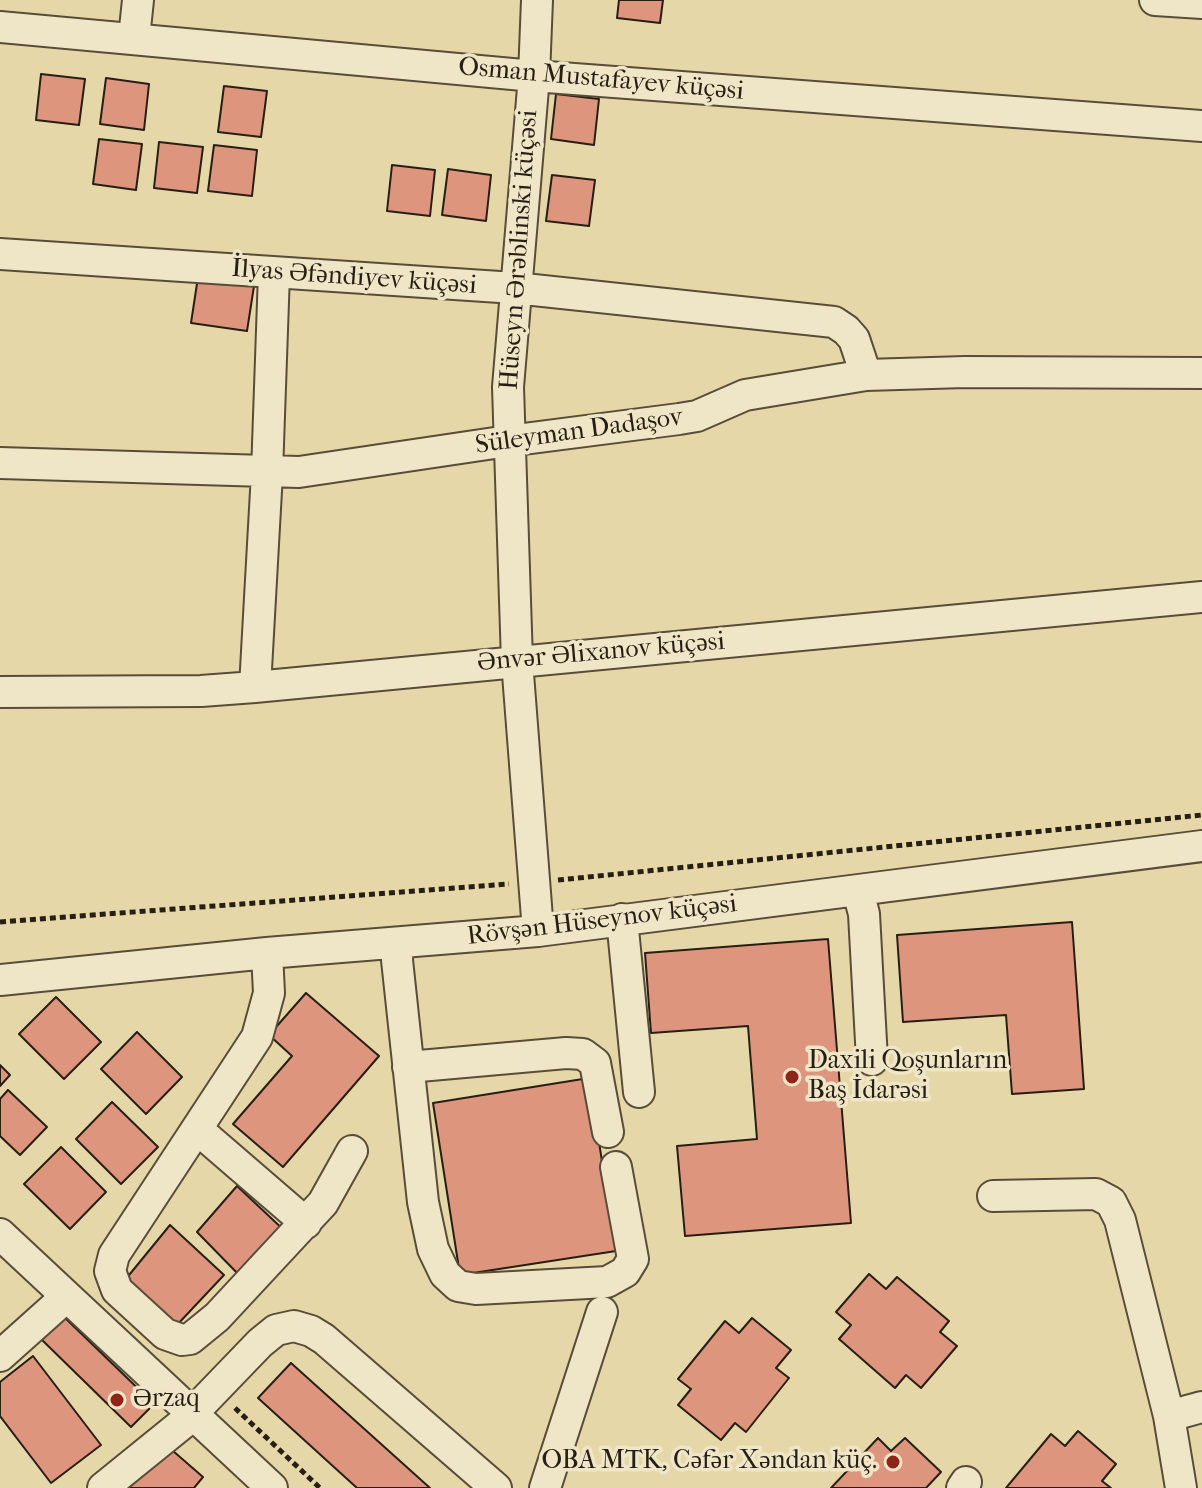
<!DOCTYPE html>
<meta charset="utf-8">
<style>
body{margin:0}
canvas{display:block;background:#e6d7a9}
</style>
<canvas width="1202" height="1488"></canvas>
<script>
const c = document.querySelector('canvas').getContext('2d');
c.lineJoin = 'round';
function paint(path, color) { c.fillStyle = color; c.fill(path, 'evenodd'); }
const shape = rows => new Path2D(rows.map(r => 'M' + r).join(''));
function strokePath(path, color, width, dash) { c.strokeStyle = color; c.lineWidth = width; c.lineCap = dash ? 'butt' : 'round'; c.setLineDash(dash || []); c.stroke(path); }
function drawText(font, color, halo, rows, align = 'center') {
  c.font = font + ' "IM FELL French Canon",serif'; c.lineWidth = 7; c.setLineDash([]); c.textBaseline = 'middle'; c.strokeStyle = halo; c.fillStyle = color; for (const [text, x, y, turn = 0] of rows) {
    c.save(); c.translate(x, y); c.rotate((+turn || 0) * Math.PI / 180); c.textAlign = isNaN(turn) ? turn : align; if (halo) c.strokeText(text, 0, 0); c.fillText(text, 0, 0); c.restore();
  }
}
const building = shape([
 [619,0,663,0,660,23,617,18,619,0],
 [41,74,85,79,79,125,36,120,41,74],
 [106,78,149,84,144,130,100,124,106,78],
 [224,86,267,91,261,137,218,132,224,86],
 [556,94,599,99,594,145,551,139,556,94],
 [99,139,142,144,136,190,93,184,99,139],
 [159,142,203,147,197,193,154,188,159,142],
 [214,145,257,150,252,196,208,191,214,145],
 [392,165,435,170,430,216,387,211,392,165],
 [448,169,491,175,486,221,442,215,448,169],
 [552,175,595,180,589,226,546,221,552,175],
 [198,277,254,286,247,331,191,323,198,277],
 [1072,922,1084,1089,1012,1094,1006,1015,903,1022,897,935,1072,922],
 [828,939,851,1223,685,1236,677,1146,757,1139,748,1026,651,1033,645,953,828,939],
 [306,993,379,1056,283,1167,233,1124,292,1056,269,1035,306,993],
 [56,997,101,1042,64,1079,19,1034,56,997],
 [137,1032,182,1077,146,1114,101,1069,137,1032],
 [0,1065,10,1075,0,1086,0,1065],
 [589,1078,616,1251,460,1275,433,1103,589,1078],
 [8,1090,47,1127,20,1155,0,1136,0,1099,8,1090],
 [112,1102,158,1147,121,1184,76,1139,112,1102],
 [61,1147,106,1192,70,1229,24,1184,61,1147],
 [237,1186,287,1233,243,1279,197,1232,237,1186],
 [170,1225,224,1275,176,1326,125,1280,170,1225],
 [869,1274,886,1289,897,1277,949,1321,940,1332,957,1346,921,1388,906,1375,895,1388,839,1339,851,1325,836,1312,869,1274],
 [61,1314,154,1404,131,1427,39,1337,61,1314],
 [752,1318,791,1350,776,1368,789,1378,746,1432,735,1423,721,1440,678,1405,691,1389,678,1379,725,1321,739,1333,752,1318],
 [33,1356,101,1445,51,1483,0,1416,0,1382,33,1356],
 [291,1363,430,1488,357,1488,258,1398,291,1363],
 [1078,1431,1116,1464,1102,1481,1111,1488,1006,1488,1051,1434,1065,1446,1078,1431],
 [878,1438,891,1451,905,1438,941,1472,926,1488,831,1488,878,1438],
 [165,1444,203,1477,194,1488,129,1488,165,1444]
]);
paint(building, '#de957e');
strokePath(building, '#271f13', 2);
const minor = shape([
 [537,0,534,76,508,387,517,661,538,931],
 [1155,0,1202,3],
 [0,27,534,76,1202,126],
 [134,38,138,0],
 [0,254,515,288,834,322,846,330,854,339,866,375],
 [0,463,299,472,508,441,679,419,697,416,745,395,866,375,965,372,1202,373],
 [255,687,267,473,274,273],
 [0,692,201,691,255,687,1202,597],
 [858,891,864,914,872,1060],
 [622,919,639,1092],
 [398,943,397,960,423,1202,433,1249,445,1274,458,1286,476,1289,607,1282,625,1272,633,1259,616,1167],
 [267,953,269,993,257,1037,114,1255,110,1271,117,1290,165,1334,182,1340,190,1339,217,1317,323,1203,352,1151],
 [0,980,267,953,538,931,1202,846],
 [408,1067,566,1053,583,1054,595,1063,608,1132],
 [197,1129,306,1223],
 [993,1196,1096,1194,1111,1202,1120,1220,1169,1416],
 [0,1234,272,1488],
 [0,1356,66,1297],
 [103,1488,182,1424,260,1343,276,1330,294,1326,311,1331,324,1339,496,1488],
 [545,1488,602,1312],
 [962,1488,966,1482],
 [1181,1488,1169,1416,1202,1407]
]);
strokePath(minor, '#574d38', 34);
strokePath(shape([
 [558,880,1202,815],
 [0,922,509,884],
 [235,1408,320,1488]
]), '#271f13', 5, [6, 4]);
strokePath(minor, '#efe5c7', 30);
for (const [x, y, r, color] of [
 [792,1077,8,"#8f2418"],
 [117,1400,8,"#8f2418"],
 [893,1462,8,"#8f2418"]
]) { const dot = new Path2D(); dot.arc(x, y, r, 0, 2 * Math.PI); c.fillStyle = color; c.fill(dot); strokePath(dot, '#efe5c7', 3); }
drawText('26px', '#271f13', '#efe5c7', [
 ["Osman Mustafayev küçəsi",601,80,5],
 ["Hüseyn Ərəblinski küçəsi",520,250,-86],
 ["İlyas Əfəndiyev küçəsi",354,278,4],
 ["Süleyman Dadaşov",579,432,-8],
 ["Ənvər Əlixanov küçəsi",601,653,-5],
 ["Rövşən Hüseynov küçəsi",602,921,-7]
]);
drawText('26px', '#271f13', '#efe5c7', [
 ["Daxili Qoşunların",808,1062],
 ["Baş İdarəsi",808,1092],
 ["Ərzaq",133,1400],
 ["OBA MTK, Cəfər Xəndan küç.",877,1462,"right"]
], 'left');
</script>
